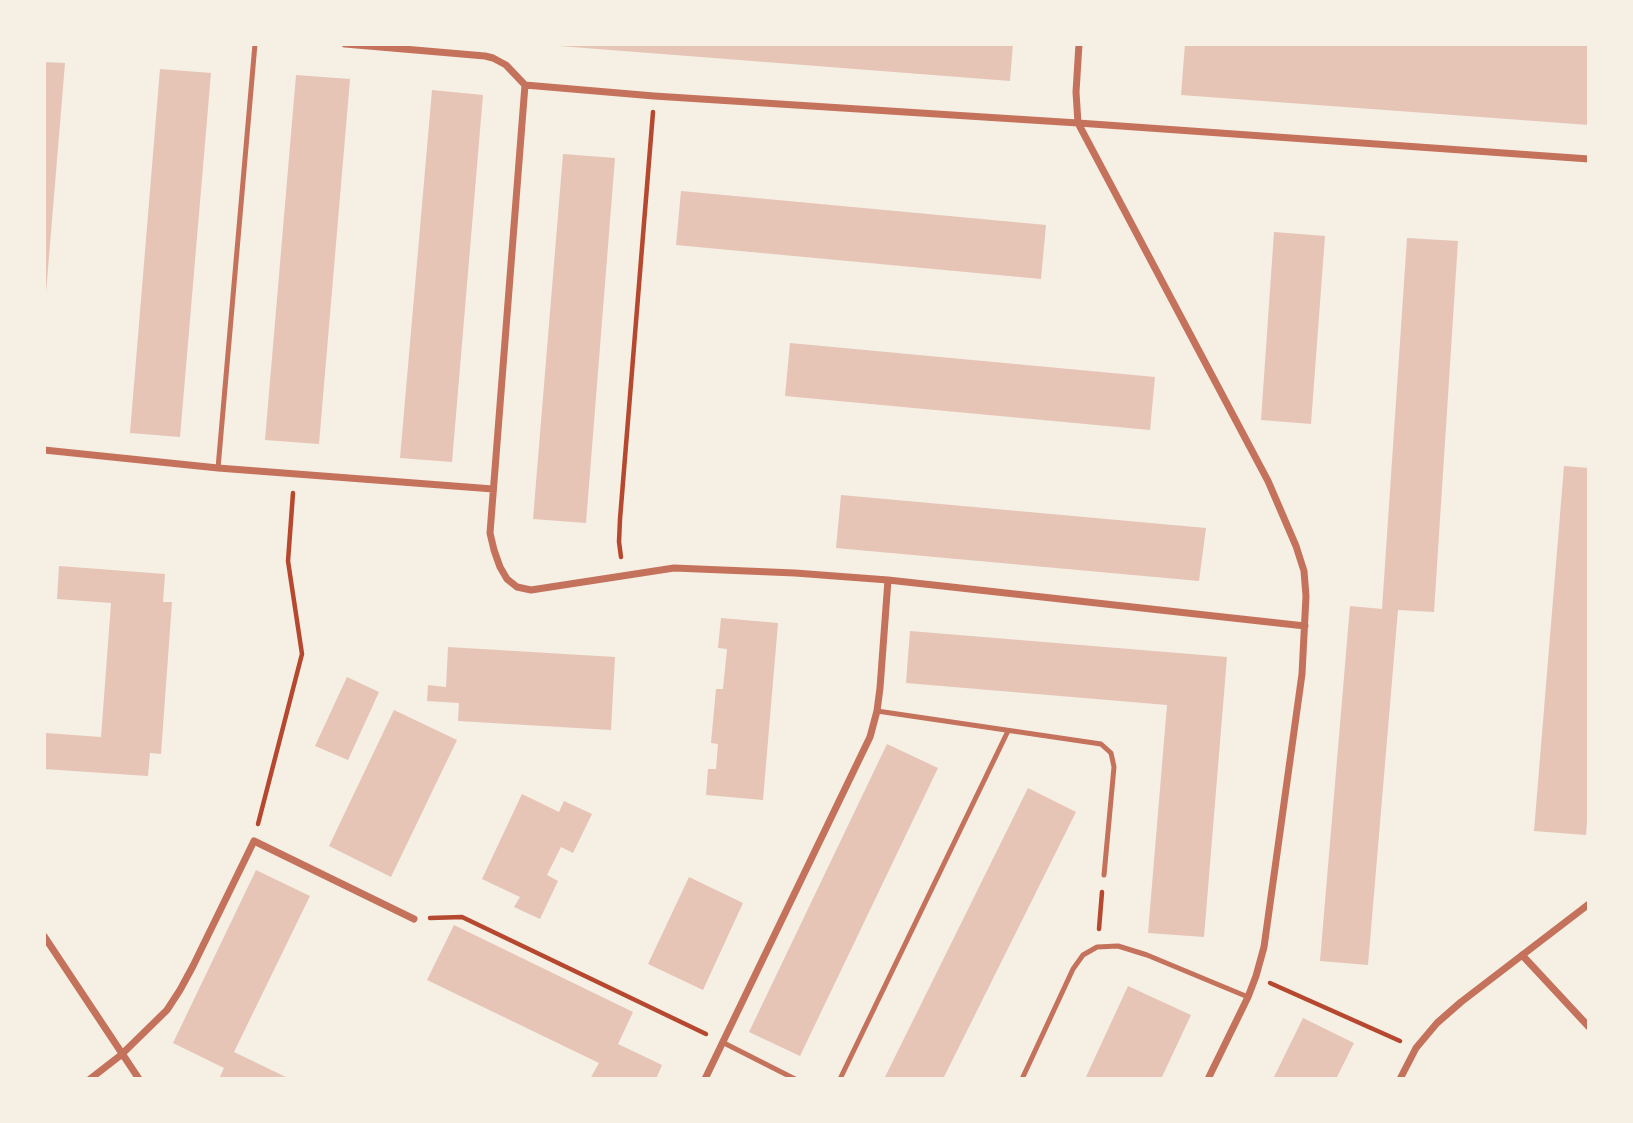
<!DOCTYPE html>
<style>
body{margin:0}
#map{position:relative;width:1633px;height:1123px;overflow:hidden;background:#f6efe4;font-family:Signika,sans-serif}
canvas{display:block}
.frame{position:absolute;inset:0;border:46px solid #f6efe4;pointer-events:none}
</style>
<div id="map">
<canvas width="1633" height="1123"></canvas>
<div class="frame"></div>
</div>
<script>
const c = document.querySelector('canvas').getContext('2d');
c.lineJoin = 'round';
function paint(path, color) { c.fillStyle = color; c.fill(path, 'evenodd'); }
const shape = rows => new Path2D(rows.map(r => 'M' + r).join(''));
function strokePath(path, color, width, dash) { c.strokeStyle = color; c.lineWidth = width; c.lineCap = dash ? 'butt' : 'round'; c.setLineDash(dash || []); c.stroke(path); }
paint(shape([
 [559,44,1013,44,1010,81,559,46],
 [1185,44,1589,44,1589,125,1181,95],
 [44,62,65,63,46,293,44,293],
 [160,69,211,73,180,437,130,433],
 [296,75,350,79,319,444,265,440],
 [432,90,483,95,452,462,400,458],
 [563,154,615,158,586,523,533,519],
 [681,191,1046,225,1041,279,676,245],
 [1274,232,1325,236,1311,424,1261,420],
 [1407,238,1458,241,1434,612,1398,610,1368,965,1320,961,1350,606,1382,609],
 [790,343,1155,377,1150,430,785,396],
 [1564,466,1589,468,1589,794,1586,835,1534,831],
 [841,495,1206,528,1199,581,836,548],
 [59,566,165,574,163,602,172,602,161,754,150,753,148,776,44,769,46,733,101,737,111,603,57,599],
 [721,618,778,623,763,800,706,795,708,769,716,769,718,744,711,743,716,689,723,689,727,649,718,648],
 [910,631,1227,657,1204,937,1148,933,1167,705,906,683],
 [448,647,615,657,611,730,458,721,459,703,427,701,428,685,446,687],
 [347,677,379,692,348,760,315,746],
 [394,710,457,740,391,877,329,846],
 [887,744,938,768,800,1056,749,1032],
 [1028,788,1076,812,943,1079,884,1079],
 [522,794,559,812,564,801,592,814,573,853,561,847,547,875,558,881,540,919,514,907,520,897,482,879],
 [256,870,310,896,234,1052,290,1079,219,1079,224,1068,173,1043],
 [689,877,743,903,703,990,648,964],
 [454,925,633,1012,618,1044,662,1065,656,1079,590,1079,599,1063,427,980],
 [1128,986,1191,1015,1161,1079,1085,1079],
 [1303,1018,1354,1043,1336,1079,1273,1079]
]), '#e6c5b7');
strokePath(shape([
 [621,557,619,542,620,519,653,112],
 [258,824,302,654,288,561,293,493],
 [430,918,462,917,706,1034],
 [1099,929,1102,892],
 [1270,983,1400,1041]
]), '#b5482f', 4.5);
strokePath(shape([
 [218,468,255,44],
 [877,711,1101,744,1111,753,1114,767,1104,875],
 [722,1042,795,1079],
 [840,1079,1008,731],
 [1022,1079,1073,969,1083,955,1097,947,1118,946,1147,955,1248,997]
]), '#c5725c', 5);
strokePath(shape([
 [345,44,485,56,493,58,506,65,525,85,654,96,1078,123,1589,159],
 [1079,44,1076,92,1078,123,1268,481,1296,546,1304,571,1306,596,1302,674,1264,947,1256,976,1248,997,1208,1079],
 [525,85,490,533,494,550,500,567,507,579,517,587,531,590,674,568,795,573,888,580,1305,626],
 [44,450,218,468,493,489],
 [44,936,139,1079],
 [1522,955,1589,1027],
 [90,1079,121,1055,167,1010,180,990,193,966,254,841,414,919],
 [705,1079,870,737,877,711,880,688,888,580],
 [1400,1079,1416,1048,1437,1023,1461,1002,1589,904]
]), '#c5725c', 7);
</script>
